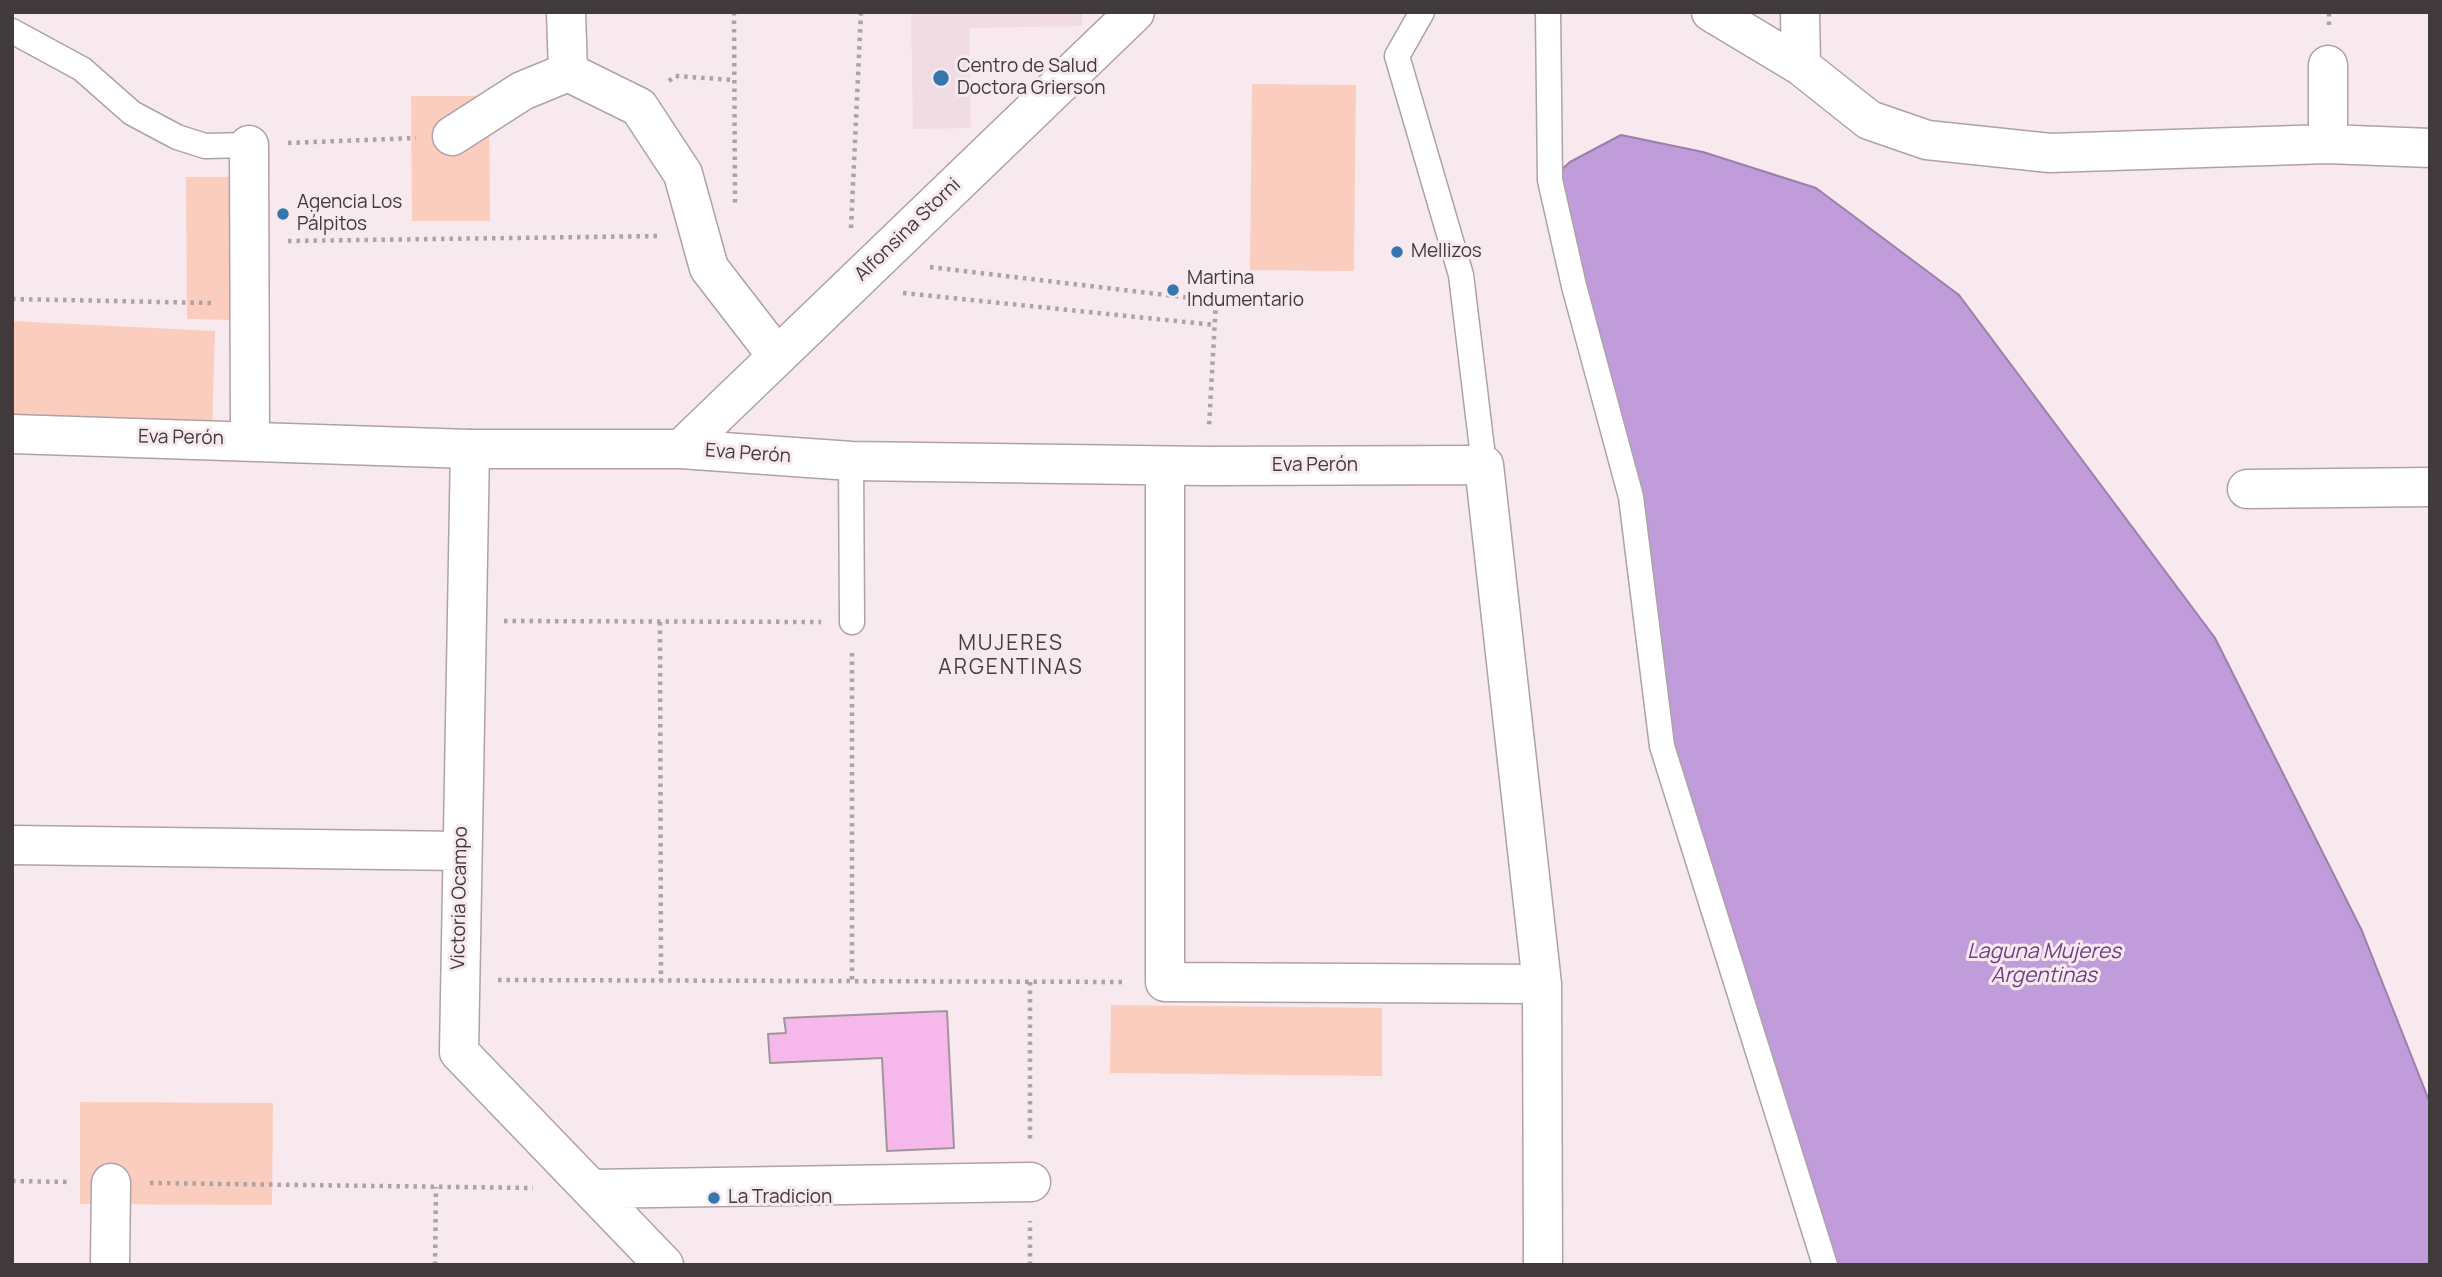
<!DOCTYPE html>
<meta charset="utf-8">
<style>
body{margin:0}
#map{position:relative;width:2442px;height:1277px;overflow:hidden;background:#f7e9ee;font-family:Manrope,sans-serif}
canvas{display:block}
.frame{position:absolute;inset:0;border:14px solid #403a3c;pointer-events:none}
</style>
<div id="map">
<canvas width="2442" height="1277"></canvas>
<div class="frame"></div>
</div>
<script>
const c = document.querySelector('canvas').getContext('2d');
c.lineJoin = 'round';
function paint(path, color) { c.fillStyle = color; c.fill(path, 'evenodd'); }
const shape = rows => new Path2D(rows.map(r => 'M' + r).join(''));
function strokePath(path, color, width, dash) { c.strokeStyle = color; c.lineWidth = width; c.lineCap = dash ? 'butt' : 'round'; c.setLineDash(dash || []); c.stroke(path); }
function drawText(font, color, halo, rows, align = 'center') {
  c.font = font + ' Manrope,sans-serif'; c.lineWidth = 6; c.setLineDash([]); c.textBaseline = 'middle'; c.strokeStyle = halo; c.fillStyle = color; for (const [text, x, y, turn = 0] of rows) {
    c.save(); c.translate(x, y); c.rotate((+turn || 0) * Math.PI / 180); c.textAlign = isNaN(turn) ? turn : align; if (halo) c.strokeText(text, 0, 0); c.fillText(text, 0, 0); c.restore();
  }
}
paint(shape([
 [911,12,1082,12,1082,26,969,28,971,128,913,129]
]), '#f2dce4');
paint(shape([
 [1252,84,1356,85,1354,271,1250,270],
 [411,96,489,96,490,221,412,221],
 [186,177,238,177,238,320,187,319],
 [12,321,215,331,212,431,12,421],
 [1111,1005,1382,1008,1382,1076,1110,1073],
 [80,1102,273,1103,272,1205,80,1204]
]), '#fbcdbe');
const water = shape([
 [1621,135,1703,152,1816,188,1959,295,2215,638,2362,931,2430,1103,2430,1265,1825,1265,1662,746,1631,497,1550,180,1570,162,1621,135]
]);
paint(water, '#c19cdb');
strokePath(water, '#9a7fab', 2);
const building = shape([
 [947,1011,954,1148,887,1151,882,1058,770,1063,768,1034,786,1033,784,1018,947,1011]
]);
paint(building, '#f6b8eb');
strokePath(building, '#9f959d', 2);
const service = shape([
 [1422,12,1397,56,1461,275,1484,465],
 [1548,12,1550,180,1574,286,1631,497,1662,746,1825,1265],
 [12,31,82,69,132,113,177,137,205,146,249,145],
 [851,461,852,622]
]);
const minor = shape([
 [566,12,568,72,639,107,683,174,709,268,777,356],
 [1711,12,1801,66,1869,120,1927,140,2050,153,2328,144,2430,148],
 [1800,12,1801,66],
 [452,136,522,91,568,72],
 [2328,144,2328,65],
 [249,145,250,440],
 [470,449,459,1052,664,1265],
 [681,449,851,461,1207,466,1484,465,1542,984,1543,1265],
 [1165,466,1165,982,1542,984],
 [2247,489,2430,487],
 [12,845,461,851],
 [591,1189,1031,1182],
 [110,1265,111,1183]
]);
const tertiary = shape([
 [12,434,470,449,681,449,1135,12]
]);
strokePath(service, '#afa2a7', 27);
strokePath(minor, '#afa2a7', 41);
strokePath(tertiary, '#afa2a7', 41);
strokePath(shape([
 [734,12,735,203],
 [2329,25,2329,12],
 [669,81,675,76,734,80],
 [288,143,416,138],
 [851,228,861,12],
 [288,241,661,236],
 [930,267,1216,301,1209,427],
 [903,293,1215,325],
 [12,299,212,303],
 [504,621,821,622],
 [660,622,661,981],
 [852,653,852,981],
 [498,980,1126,982],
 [1030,982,1030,1142],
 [12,1181,71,1182],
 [150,1183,533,1188],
 [435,1265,436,1187],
 [1030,1265,1030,1221]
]), '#ada2a6', 4.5, [3.5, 5]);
strokePath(service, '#fff', 24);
strokePath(minor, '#fff', 38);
strokePath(tertiary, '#fff', 38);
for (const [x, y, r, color] of [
 [941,78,9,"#3476ad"],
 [283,214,7,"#3476ad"],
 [1397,252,7,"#3476ad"],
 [1173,290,7,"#3476ad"],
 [714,1198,7,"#3476ad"]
]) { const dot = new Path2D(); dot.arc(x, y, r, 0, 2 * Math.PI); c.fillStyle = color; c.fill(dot); strokePath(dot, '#f7e9ee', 2.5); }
drawText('19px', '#403a3c', '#f7e9ee', [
 ["Centro de Salud",957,67],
 ["Doctora Grierson",957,89],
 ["Agencia Los",297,203],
 ["Pálpitos",297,225],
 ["Mellizos",1411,252],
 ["Martina",1187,279],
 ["Indumentario",1187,301],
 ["La Tradicion",728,1198]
], 'left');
drawText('19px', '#403a3c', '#f7e9ee', [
 ["Alfonsina Storni",908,230,-44],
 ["Eva Perón",181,438,1],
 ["Eva Perón",748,454,4],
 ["Eva Perón",1315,466],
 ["Victoria Ocampo",460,898,-89]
]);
c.letterSpacing = '2px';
drawText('21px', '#483d41', '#f7e9ee', [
 ["MUJERES",1011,644],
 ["ARGENTINAS",1011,668]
]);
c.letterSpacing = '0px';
drawText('italic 21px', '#6c3d88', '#f7e9ee', [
 ["Laguna Mujeres",2044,952],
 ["Argentinas",2044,976]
]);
</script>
